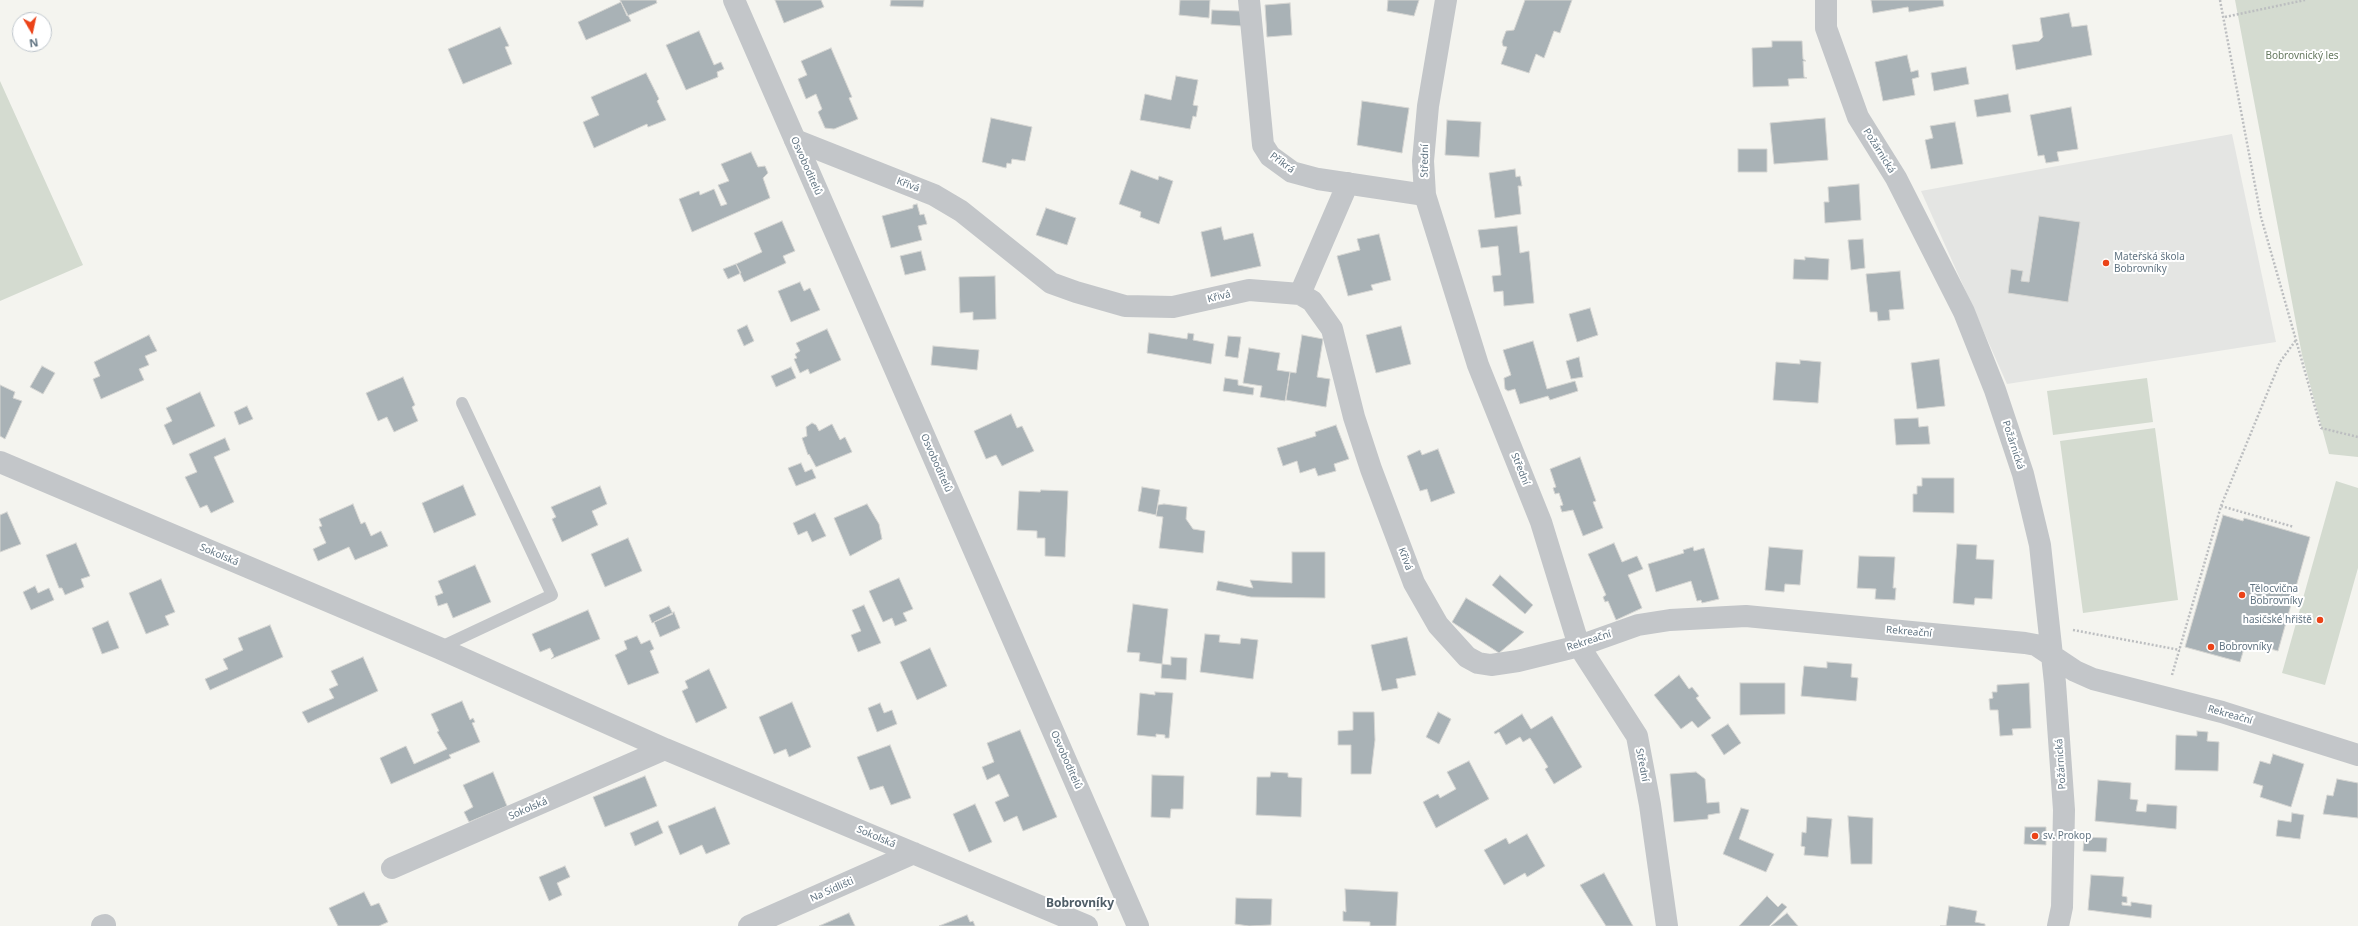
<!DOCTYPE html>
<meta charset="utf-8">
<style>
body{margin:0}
#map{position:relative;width:2358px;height:926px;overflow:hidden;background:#f4f4ef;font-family:"Noto Sans",sans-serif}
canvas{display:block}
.north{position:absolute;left:12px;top:12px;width:40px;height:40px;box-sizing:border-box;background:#fff;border:1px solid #c0c7cd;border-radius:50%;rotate:171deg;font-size:11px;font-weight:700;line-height:16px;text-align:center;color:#617482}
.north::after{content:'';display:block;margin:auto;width:14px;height:18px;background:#eb4318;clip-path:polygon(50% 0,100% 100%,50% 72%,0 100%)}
</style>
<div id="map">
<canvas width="2358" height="926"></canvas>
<div class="north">N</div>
</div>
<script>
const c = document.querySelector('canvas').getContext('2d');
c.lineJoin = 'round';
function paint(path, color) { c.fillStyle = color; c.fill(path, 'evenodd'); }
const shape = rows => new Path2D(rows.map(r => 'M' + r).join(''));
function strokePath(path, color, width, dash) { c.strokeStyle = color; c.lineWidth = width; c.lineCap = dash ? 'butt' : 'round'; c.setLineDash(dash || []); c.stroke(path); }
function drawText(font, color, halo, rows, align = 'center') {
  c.font = font + ' "Noto Sans",sans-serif'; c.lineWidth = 4; c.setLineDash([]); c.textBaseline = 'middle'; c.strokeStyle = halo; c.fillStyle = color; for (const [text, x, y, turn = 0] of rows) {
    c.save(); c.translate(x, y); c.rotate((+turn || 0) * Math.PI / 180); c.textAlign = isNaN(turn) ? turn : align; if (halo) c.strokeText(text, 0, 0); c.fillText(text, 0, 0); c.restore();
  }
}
paint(shape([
 [2232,134,2276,342,2007,384,1921,191]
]), '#e4e5e3');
paint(shape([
 [2235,0,2358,0,2358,457,2329,454,2302,355],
 [0,81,83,265,0,301],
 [2147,378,2153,422,2053,435,2047,391],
 [2155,428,2178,600,2083,613,2060,441],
 [2336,481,2358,488,2358,568,2325,685,2282,673]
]), '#d4dbd0');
const building = shape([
 [620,0,656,0,657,3,627,16,620,0],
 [775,0,821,0,824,7,784,23,775,0],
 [891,0,924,0,923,7,890,6,891,0],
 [1180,0,1210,0,1209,18,1179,15,1180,0],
 [1388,0,1419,0,1414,16,1387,11,1388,0],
 [1525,0,1572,0,1560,33,1554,31,1544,58,1536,54,1529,73,1501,64,1507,47,1503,46,1502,42,1506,31,1514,30,1525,0],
 [1871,0,1943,0,1944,6,1909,12,1908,7,1873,13,1871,0],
 [621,2,631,21,586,40,578,22,621,2],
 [1290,3,1292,35,1267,37,1265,5,1290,3],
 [1212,10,1240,11,1242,26,1211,24,1212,10],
 [2069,13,2072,27,2087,25,2092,55,2016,70,2012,45,2039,41,2043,37,2040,18,2069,13],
 [500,27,509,46,505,47,512,64,463,84,448,49,500,27],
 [699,31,714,65,721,62,724,69,717,72,718,77,686,90,666,45,699,31],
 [1772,41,1802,41,1803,59,1806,61,1803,61,1804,77,1807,78,1788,79,1789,86,1753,87,1752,48,1772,47,1772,41],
 [831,48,852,97,849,98,858,119,834,129,825,128,818,112,822,109,816,94,806,99,798,79,807,75,801,61,831,48],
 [1907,55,1911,72,1918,70,1919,77,1912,79,1915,95,1883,101,1875,62,1907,55],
 [1966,67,1969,84,1934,91,1931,73,1966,67],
 [646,73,659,99,657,101,666,120,648,127,647,124,594,148,583,122,599,115,591,97,646,73],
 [1176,76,1198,80,1193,105,1198,106,1196,117,1193,116,1190,129,1140,120,1145,94,1171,100,1176,76],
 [2008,94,2011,112,1977,117,1974,100,2008,94],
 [1362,101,1409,108,1402,153,1357,145,1362,101],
 [2071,107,2078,149,2057,152,2059,161,2046,163,2044,155,2038,156,2030,115,2071,107],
 [991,118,1032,127,1025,161,1012,159,1011,164,1007,163,1006,168,982,162,991,118],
 [1825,118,1828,160,1774,164,1770,123,1825,118],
 [1447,120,1481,122,1479,157,1445,155,1447,120],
 [1955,122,1963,164,1931,169,1925,140,1933,138,1930,126,1955,122],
 [1738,149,1767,149,1767,172,1738,172,1738,149],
 [751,152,758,167,765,166,768,173,763,178,770,198,692,232,679,199,699,191,700,195,714,189,721,206,727,204,718,185,729,181,721,164,751,152],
 [1515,169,1516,177,1520,176,1522,186,1518,186,1521,214,1495,218,1489,173,1515,169],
 [1131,170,1158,180,1159,176,1173,181,1159,224,1140,217,1141,212,1119,204,1131,170],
 [1859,184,1861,220,1825,223,1824,202,1829,202,1828,187,1859,184],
 [917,204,920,215,924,214,927,224,918,226,922,240,891,248,882,216,913,208,913,205,917,204],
 [1046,208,1076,218,1067,245,1036,235,1046,208],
 [2039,216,2080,222,2068,302,2008,293,2011,269,2023,271,2021,281,2029,282,2039,216],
 [782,221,795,251,783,256,786,263,744,282,736,264,762,252,754,233,782,221],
 [1517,226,1520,253,1529,251,1534,303,1504,306,1503,291,1494,292,1492,276,1501,275,1498,246,1481,248,1478,230,1517,226],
 [1221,227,1224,240,1253,233,1261,266,1211,277,1201,232,1221,227],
 [1379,234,1391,280,1371,285,1373,290,1348,296,1337,256,1360,250,1357,239,1379,234],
 [1863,239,1865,268,1851,270,1848,240,1863,239],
 [921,251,926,270,905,275,900,256,921,251],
 [1805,257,1829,259,1828,280,1793,279,1794,259,1805,260,1805,257],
 [736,264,741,273,728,279,723,269,736,264],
 [1900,271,1904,309,1889,310,1890,320,1878,321,1877,312,1870,312,1866,274,1900,271],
 [995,276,996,319,973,320,973,312,960,313,959,277,995,276],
 [800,282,804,291,810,288,820,310,791,322,778,291,800,282],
 [1590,308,1598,335,1577,342,1569,314,1590,308],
 [747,325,754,341,744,346,737,330,747,325],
 [1401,326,1411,364,1376,373,1366,335,1401,326],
 [827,329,841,360,810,374,808,369,800,373,794,359,797,358,795,354,800,351,796,343,827,329],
 [1149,333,1187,339,1188,333,1194,334,1193,340,1214,344,1211,364,1147,353,1149,333],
 [149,335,157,351,145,356,149,365,139,369,144,380,101,399,93,379,100,376,94,362,149,335],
 [1302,335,1323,339,1317,377,1330,379,1326,407,1286,400,1290,372,1296,373,1302,335],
 [1228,336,1241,337,1238,358,1225,356,1228,336],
 [1533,341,1547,389,1575,381,1578,391,1550,400,1548,396,1520,404,1515,389,1508,391,1505,389,1504,378,1511,375,1503,350,1533,341],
 [933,346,979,350,977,370,931,365,933,346],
 [1249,348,1280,353,1277,370,1290,372,1285,401,1260,397,1262,386,1243,383,1249,348],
 [1579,357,1583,377,1571,379,1566,361,1579,357],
 [1939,359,1945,406,1917,409,1911,363,1939,359],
 [1800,360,1821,362,1818,403,1773,400,1776,362,1800,364,1800,360],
 [42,366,55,373,43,394,30,387,42,366],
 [791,367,796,378,776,387,771,376,791,367],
 [403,377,415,405,412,407,418,421,394,432,387,417,378,421,366,393,403,377],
 [1225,378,1238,380,1238,385,1254,388,1253,395,1223,391,1225,378],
 [0,385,15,392,13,398,22,401,5,439,0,436,0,385],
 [200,392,215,426,173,445,164,425,172,421,166,408,200,392],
 [247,406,253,419,239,425,234,412,247,406],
 [1011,414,1017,428,1022,426,1034,451,1002,466,996,455,986,459,974,431,1011,414],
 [1918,418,1919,427,1928,426,1930,444,1896,445,1894,419,1918,418],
 [812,423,816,425,819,431,832,424,840,440,845,437,852,452,816,467,809,454,808,455,802,438,807,436,806,427,812,423],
 [1336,425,1349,459,1334,464,1336,471,1318,476,1315,468,1300,473,1297,461,1283,466,1277,448,1316,436,1315,432,1336,425],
 [225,438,230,450,214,457,234,502,211,513,207,505,200,508,185,477,197,472,189,454,225,438],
 [1438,449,1455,493,1431,502,1427,489,1420,491,1407,456,1420,450,1422,455,1438,449],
 [1580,457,1596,501,1593,502,1603,528,1583,536,1573,510,1562,512,1560,506,1563,505,1559,493,1555,494,1553,488,1556,487,1550,469,1580,457],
 [801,463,805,472,812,469,816,478,796,486,788,468,801,463],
 [1922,478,1954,478,1954,513,1913,512,1913,494,1917,494,1917,486,1922,486,1922,478],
 [463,485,476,515,434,533,422,503,463,485],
 [600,486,607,504,592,511,598,525,562,542,552,519,556,517,551,507,600,486],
 [1142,487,1160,490,1156,515,1138,511,1142,487],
 [1041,490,1068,491,1065,557,1045,556,1045,538,1037,538,1037,531,1017,530,1019,491,1040,492,1041,490],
 [353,504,361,524,365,522,371,536,381,531,388,546,355,560,349,547,318,561,313,549,326,543,319,527,322,526,319,519,353,504],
 [867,504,879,524,882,539,850,556,834,518,867,504],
 [1164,504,1187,507,1186,519,1193,529,1205,531,1203,553,1159,548,1163,517,1156,516,1158,505,1164,504],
 [7,512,21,544,0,552,0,515,7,512],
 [815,513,826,536,812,542,807,531,798,535,793,523,815,513],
 [2223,515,2243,521,2244,518,2310,537,2278,651,2246,642,2240,662,2185,647,2223,515],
 [628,538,642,571,605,587,591,554,628,538],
 [76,543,90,576,81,579,84,587,65,595,62,588,59,588,46,555,76,543],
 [1614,543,1622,562,1637,556,1643,569,1628,575,1642,608,1616,620,1608,601,1605,602,1603,597,1606,595,1588,554,1614,543],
 [1957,544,1977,545,1976,559,1994,560,1992,599,1975,598,1974,605,1953,603,1957,544],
 [1693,547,1694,551,1704,548,1719,599,1702,603,1701,600,1697,601,1691,581,1656,592,1648,564,1684,553,1683,550,1693,547],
 [1769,547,1803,550,1800,585,1785,584,1784,592,1765,590,1769,547],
 [1292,552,1325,552,1325,598,1251,597,1216,590,1218,581,1253,588,1250,580,1292,583,1292,552],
 [1859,556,1895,557,1893,588,1896,588,1895,600,1875,599,1876,589,1857,588,1859,556],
 [475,565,491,602,453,618,447,603,438,606,435,596,443,593,438,581,475,565],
 [1500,575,1533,605,1525,614,1492,585,1500,575],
 [899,578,913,609,903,613,907,621,895,626,892,618,883,622,869,591,899,578],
 [161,579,175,612,165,616,169,625,146,634,129,593,161,579],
 [35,586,38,593,49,588,54,600,31,610,23,592,35,586],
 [1466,598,1524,632,1499,653,1452,622,1466,598],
 [1133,604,1168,609,1162,664,1139,661,1140,653,1127,652,1133,604],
 [864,605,881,643,858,652,851,635,861,631,852,610,864,605],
 [669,606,673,614,652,623,649,615,669,606],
 [588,610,600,639,551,659,554,656,550,648,540,652,532,634,588,610],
 [674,612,680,628,660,637,654,622,674,612],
 [108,621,119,648,102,654,92,628,108,621],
 [270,625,283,657,210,690,205,679,228,669,223,659,243,650,238,638,270,625],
 [1205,634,1220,635,1219,642,1240,644,1241,638,1258,640,1253,679,1200,672,1205,634],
 [637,636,641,644,650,640,654,649,650,651,659,673,628,685,615,655,627,649,624,641,637,636],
 [1407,637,1416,675,1396,679,1398,688,1382,691,1371,645,1407,637],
 [930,648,947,686,917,700,900,662,930,648],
 [363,657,378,691,308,723,302,712,334,698,329,689,338,685,331,671,363,657],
 [1171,657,1187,658,1186,680,1161,678,1162,664,1171,665,1171,657],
 [1827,662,1852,664,1851,677,1858,678,1856,701,1801,696,1804,666,1827,668,1827,662],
 [709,669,727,708,696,723,682,691,688,688,685,681,709,669],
 [1679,675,1689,689,1692,687,1699,696,1696,698,1711,718,1698,728,1692,721,1681,729,1654,695,1679,675],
 [1740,683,1785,683,1785,714,1740,715,1740,683],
 [2029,683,2031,728,2012,729,2013,735,2000,736,1998,710,1990,710,1989,699,1993,698,1992,692,1997,692,1997,685,2029,683],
 [1155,692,1173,693,1169,738,1165,738,1165,735,1156,734,1156,737,1137,735,1140,693,1155,695,1155,692],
 [462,701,470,720,473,718,475,722,472,723,480,742,449,755,451,758,391,784,380,758,406,746,414,764,447,749,437,732,439,731,431,714,462,701],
 [792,702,811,747,789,757,786,749,774,754,759,717,792,702],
 [880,703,884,713,892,710,897,724,877,732,868,708,880,703],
 [1353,712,1374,712,1375,740,1371,774,1351,774,1351,745,1338,745,1338,731,1353,730,1353,712],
 [1438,712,1451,719,1439,744,1426,737,1438,712],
 [1522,714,1531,729,1552,716,1582,767,1554,784,1545,769,1548,767,1530,738,1523,742,1520,737,1506,745,1499,732,1495,734,1494,732,1522,714],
 [1728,724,1741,743,1724,755,1711,735,1728,724],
 [1020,730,1057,817,1023,831,1017,816,1004,822,995,802,1009,796,999,774,987,780,982,767,994,762,987,743,1020,730],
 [2197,731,2208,732,2207,741,2219,742,2218,771,2175,770,2176,735,2197,736,2197,731],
 [890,745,911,798,891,805,883,786,870,790,857,757,890,745],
 [2273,754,2304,764,2291,807,2260,797,2263,786,2253,783,2260,761,2270,764,2273,754],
 [1469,761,1489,799,1436,828,1423,802,1438,794,1440,798,1456,789,1447,772,1469,761],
 [493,772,507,806,469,822,464,812,473,807,463,785,493,772],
 [1271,772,1288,773,1288,777,1302,778,1301,817,1256,815,1257,777,1270,777,1271,772],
 [1696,772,1705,779,1707,803,1719,802,1720,813,1708,815,1708,819,1674,822,1670,774,1696,772],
 [1152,775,1184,776,1183,809,1171,809,1170,818,1151,817,1152,775],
 [645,776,657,806,605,827,593,797,645,776],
 [2337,779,2358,783,2358,818,2323,814,2327,795,2333,796,2337,779],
 [2098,780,2131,783,2130,799,2138,800,2136,811,2146,812,2147,804,2177,806,2176,829,2095,821,2098,780],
 [975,804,992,842,969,852,953,814,975,804],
 [715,807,730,844,706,854,702,845,680,855,668,826,715,807],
 [1741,808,1749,810,1739,839,1774,854,1766,872,1723,854,1741,808],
 [2292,813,2304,815,2300,839,2276,836,2278,820,2291,822,2292,813],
 [1848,816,1873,818,1872,864,1851,864,1848,816],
 [1807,817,1832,819,1828,857,1804,855,1805,847,1801,846,1802,832,1806,833,1807,817],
 [658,821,663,833,635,846,630,833,658,821],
 [2025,827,2046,827,2046,845,2024,844,2025,827],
 [1527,834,1545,866,1527,877,1525,873,1504,885,1484,850,1506,838,1509,844,1527,834],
 [2084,837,2107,838,2106,852,2083,851,2084,837],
 [565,866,570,877,557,883,562,895,549,901,539,877,565,866],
 [1604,873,1633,926,1606,926,1580,885,1604,873],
 [2091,875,2124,877,2122,896,2127,897,2127,903,2122,902,2122,905,2131,906,2131,902,2152,905,2151,918,2088,910,2091,875],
 [1345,889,1398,892,1396,926,1370,926,1370,922,1343,921,1343,911,1346,912,1345,889],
 [364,892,371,906,379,903,388,922,379,926,338,926,329,908,364,892],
 [1767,896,1778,907,1782,903,1787,907,1769,926,1739,926,1767,896],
 [1236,898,1272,899,1271,925,1249,926,1235,924,1236,898],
 [1102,899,1105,907,1097,911,1093,902,1102,899],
 [1949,906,1977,911,1975,922,1985,924,1985,926,1940,926,1946,926,1949,906],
 [849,913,855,926,819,926,849,913],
 [1787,913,1798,926,1771,926,1787,913],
 [967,915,970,922,973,921,975,926,939,926,967,915]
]);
paint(building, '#a9b2b6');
strokePath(building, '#d5d5d2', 1);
strokePath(shape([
 [2220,0,2261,217,2321,428,2358,437],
 [2225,17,2305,0],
 [2221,506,2280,362,2296,340],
 [2073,630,2180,650],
 [2172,675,2221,506,2294,527]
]), '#bcbec0', 2.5, [2, 2]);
strokePath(shape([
 [439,648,552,595,462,403]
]), '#c3c6c9', 12);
strokePath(shape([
 [1249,0,1263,145,1270,156,1292,172,1318,179,1425,195],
 [1446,0,1428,106,1423,161,1425,195,1478,365,1541,522,1579,646,1637,736,1650,805,1667,926],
 [1826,0,1826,28,1858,117,1896,178,1964,312,1995,390,2023,474,2040,545,2055,683,2064,810,2062,907,2058,926],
 [795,140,934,195,961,211,1051,283,1076,292,1125,306,1173,307,1249,290,1300,294,1312,301,1332,329,1354,417,1371,469,1414,583,1438,625,1467,657,1478,663,1491,665,1518,661,1579,646,1638,625,1670,620,1746,616,2025,643,2036,645,2075,671,2093,679,2222,712,2358,755],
 [1300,294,1348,183],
 [0,462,439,648,665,749,1087,926],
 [392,868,665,749],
 [102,926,105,925],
 [749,926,914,853]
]), '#c3c6c9', 22);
strokePath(shape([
 [734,0,1138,926]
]), '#c3c6c9', 22);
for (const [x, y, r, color] of [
 [2106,263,4,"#eb4318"],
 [2242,595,4,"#eb4318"],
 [2320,620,4,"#eb4318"],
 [2211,647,4,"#eb4318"],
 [2035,836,4,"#eb4318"]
]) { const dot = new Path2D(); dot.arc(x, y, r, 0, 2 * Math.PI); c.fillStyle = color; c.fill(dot); strokePath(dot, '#fff', 1.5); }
drawText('10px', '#667960', '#fff', [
 ["Bobrovnický les",2302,56]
]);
drawText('10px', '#617482', '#fff', [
 ["Požárnická",1879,151,58],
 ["Střední",1425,161,-89],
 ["Příkrá",1282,163,36],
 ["Osvoboditelů",806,166,66],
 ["Křivá",908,185,21],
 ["Křivá",1219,297,-14],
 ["Požárnická",2013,445,72],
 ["Osvoboditelů",936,463,66],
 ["Střední",1520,469,68],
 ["Sokolská",219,555,23],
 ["Křivá",1405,559,70],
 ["Rekreační",1909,632,5],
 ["Rekreační",1589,641,-18],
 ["Rekreační",2230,715,16],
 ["Osvoboditelů",1066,760,66],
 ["Požárnická",2061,764,-94],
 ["Střední",1642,765,79],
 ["Sokolská",528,809,-23],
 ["Sokolská",876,837,23],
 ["Na Sídlišti",832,890,-24]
]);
drawText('10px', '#617482', '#fff', [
 ["Mateřská škola",2114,257],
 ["Bobrovníky",2114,269],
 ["Tělocvična",2250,589],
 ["Bobrovníky",2250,601],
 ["hasičské hřiště",2312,620,"right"],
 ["Bobrovníky",2219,647],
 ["sv. Prokop",2043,836]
], 'left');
drawText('bold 12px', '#4f5d67', '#fff', [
 ["Bobrovníky",1080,904]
]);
</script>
